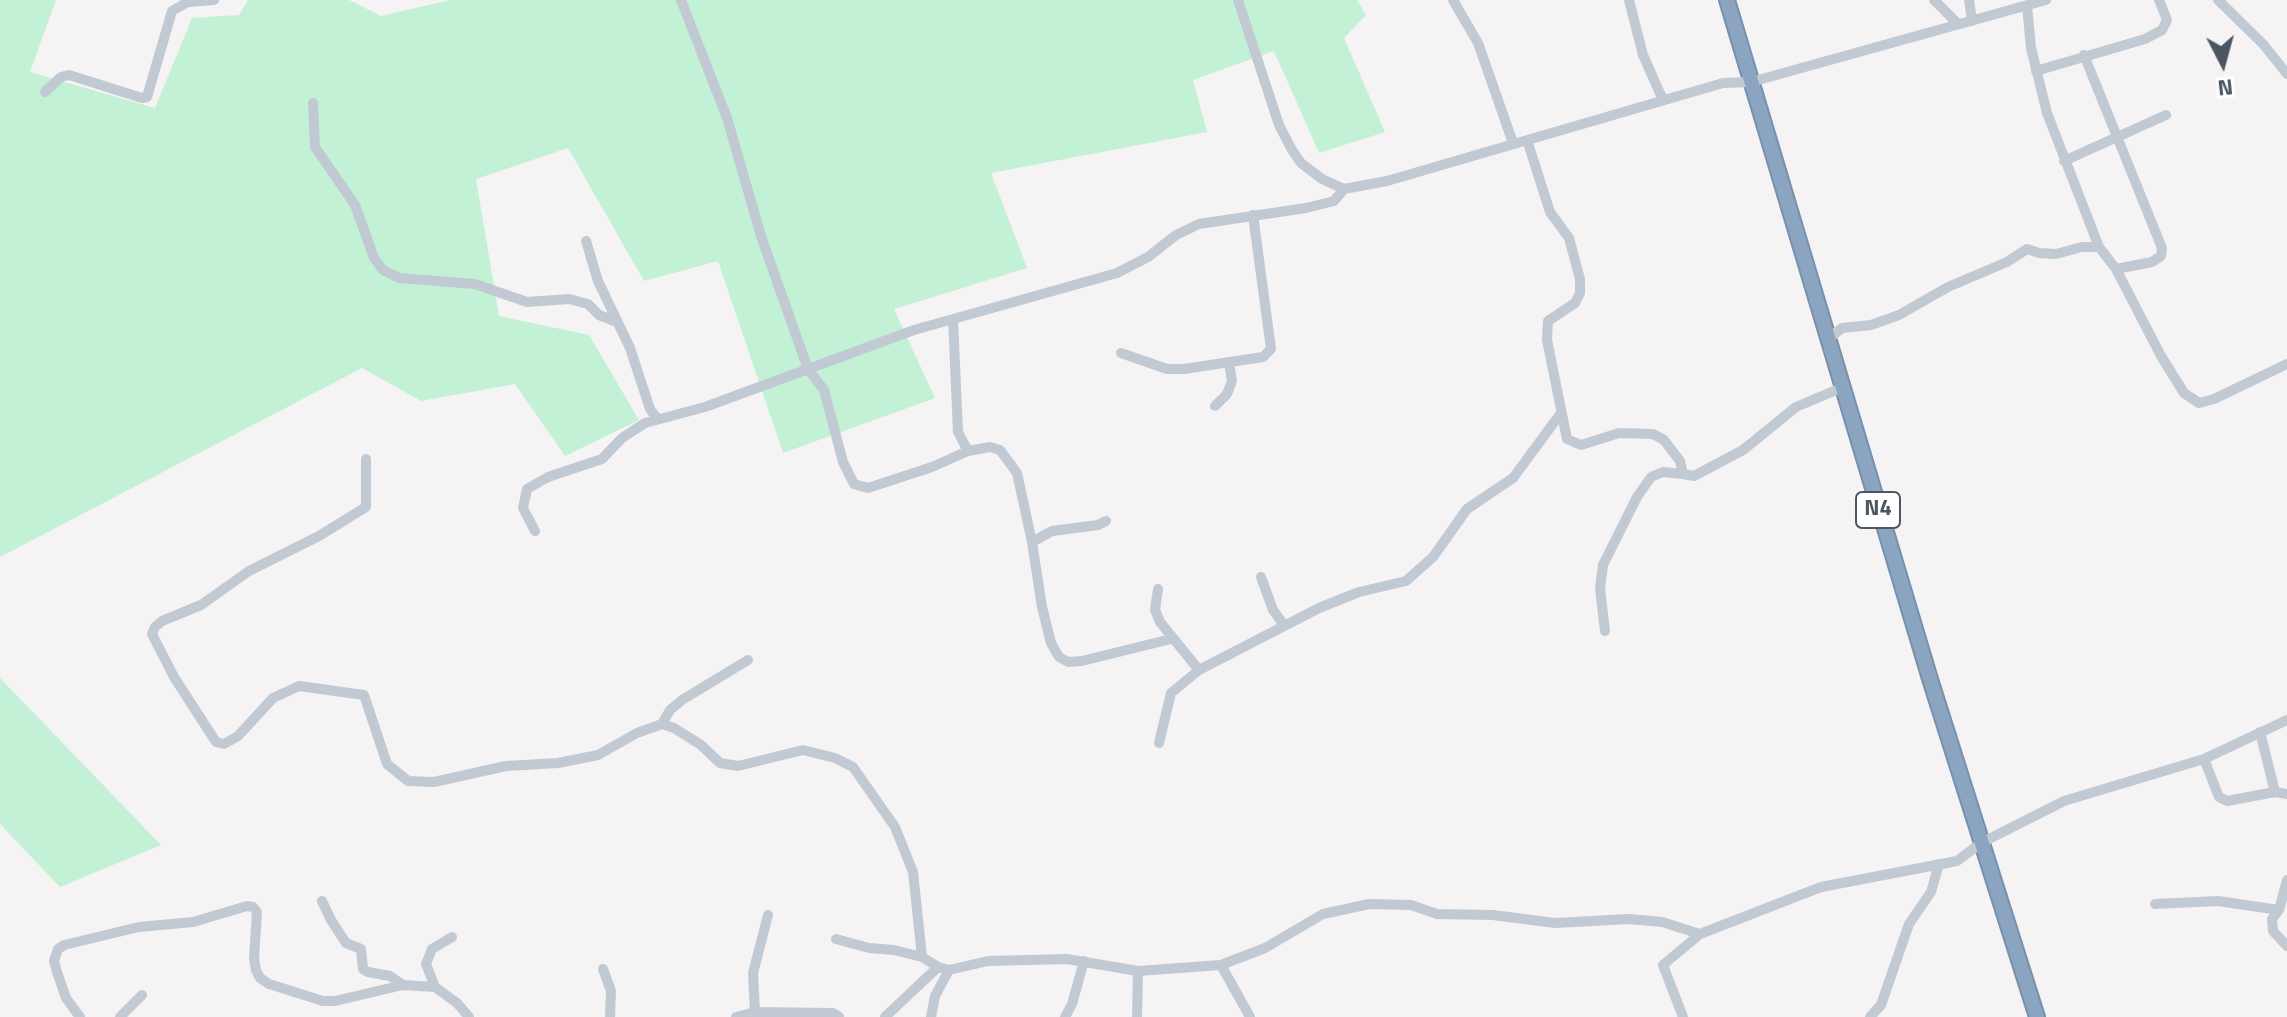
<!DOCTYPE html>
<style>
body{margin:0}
#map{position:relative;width:2287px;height:1017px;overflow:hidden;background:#f5f3f3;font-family:"Titillium Web",sans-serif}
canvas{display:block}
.north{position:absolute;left:2183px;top:24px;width:80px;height:80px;-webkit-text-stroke:6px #fff;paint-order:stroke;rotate:174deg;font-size:22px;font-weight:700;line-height:32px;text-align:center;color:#4a5661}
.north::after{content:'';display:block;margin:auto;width:28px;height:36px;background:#4a5661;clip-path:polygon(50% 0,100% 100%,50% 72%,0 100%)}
</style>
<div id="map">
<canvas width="2287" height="1017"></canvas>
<div class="north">N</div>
</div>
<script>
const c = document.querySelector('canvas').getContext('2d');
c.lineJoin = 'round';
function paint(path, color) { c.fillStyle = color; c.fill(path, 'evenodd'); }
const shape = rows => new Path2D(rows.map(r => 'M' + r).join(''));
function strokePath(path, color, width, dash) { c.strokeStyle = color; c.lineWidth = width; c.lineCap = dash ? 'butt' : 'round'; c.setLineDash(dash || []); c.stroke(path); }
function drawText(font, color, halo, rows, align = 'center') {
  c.font = font + ' "Titillium Web",sans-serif'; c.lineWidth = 6; c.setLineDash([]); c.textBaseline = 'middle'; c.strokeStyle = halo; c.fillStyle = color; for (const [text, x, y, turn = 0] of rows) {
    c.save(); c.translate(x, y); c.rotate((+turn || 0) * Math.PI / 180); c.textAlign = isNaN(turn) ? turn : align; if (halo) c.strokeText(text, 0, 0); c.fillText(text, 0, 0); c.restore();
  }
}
paint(shape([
 [0,0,56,0,30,72,155,108,192,18,239,15,248,0,349,0,381,16,450,0,1357,0,1366,15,1344,38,1385,132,1319,153,1274,51,1193,80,1207,132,991,173,1027,268,894,309,935,398,783,453,718,261,644,281,568,148,476,179,499,316,589,335,639,420,565,456,515,384,421,401,362,368,0,557],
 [0,678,161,845,60,887,0,824]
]), '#c3f1d5');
const highway = shape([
 [1727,0,1930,679,2037,1017]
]);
strokePath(highway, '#7690ad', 18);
strokePath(shape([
 [681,0,727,118,761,236,808,369,824,390,843,462,854,484,868,488,932,467,968,451],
 [1238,0,1279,125,1292,150,1301,163,1322,179,1344,189],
 [1453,0,1478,43,1513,143],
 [1629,0,1643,55,1663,100],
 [1934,0,1958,24],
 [1969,0,1972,21],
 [2218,0,2263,44,2287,74],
 [2027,6,2031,48,2047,113,2099,247,2116,269,2161,356,2184,393,2199,403,2214,399,2287,364],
 [2084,55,2162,248,2161,256,2152,262,2116,269],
 [2036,71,2145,39,2162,30,2167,20,2159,0],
 [45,92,61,77,69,75,142,98,147,97,172,11,188,2,214,0],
 [313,103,315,147,355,205,374,258,383,270,399,278,475,284,527,302,569,299,588,304,599,315,617,322],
 [1527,140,1550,212,1569,238,1580,279,1580,293,1575,303,1548,321,1547,340,1567,439,1581,445,1619,433,1653,434,1664,440,1680,461,1683,474,1694,476,1743,450,1796,407,1841,388],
 [2064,161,2166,115],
 [586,241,598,281,630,348,650,409,657,418],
 [953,319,958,432,968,451,990,447,1000,450,1017,473,1032,542,1042,607,1051,643,1059,657,1068,662,1082,661,1171,639],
 [1828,339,1842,328,1871,325,1899,315,1948,287,2007,262,2027,249,2039,253,2056,254,2082,247,2099,247],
 [1121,353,1167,369,1184,369,1263,357,1271,349,1253,215],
 [1215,406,1227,394,1232,381,1229,363],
 [366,459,366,507,319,536,249,571,201,605,162,621,155,627,152,634,174,677,216,742,224,744,238,736,273,698,299,686,364,695,387,764,408,781,434,782,506,766,558,763,598,755,637,733,662,724,674,728,701,745,720,763,738,766,803,750,835,758,853,767,895,827,913,872,922,957,938,967,949,970,988,961,1067,959,1138,971,1221,965,1265,948,1323,914,1369,904,1411,905,1437,914,1493,915,1555,923,1629,919,1662,922,1700,934,1821,887,1957,861,1981,843,2064,801,2204,759,2287,720],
 [535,531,523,508,527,489,548,477,602,459,622,438,645,423,705,407,914,330,1117,273,1148,257,1176,235,1199,224,1306,208,1334,201,1344,189,1387,181,1723,83,1751,82,2046,0],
 [1032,542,1052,531,1098,525,1106,521],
 [1261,577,1273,610,1284,625],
 [1158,589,1155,610,1160,622,1199,670],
 [1605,631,1600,589,1603,565,1637,497,1651,477,1663,472,1683,474],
 [662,724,670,710,682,700,748,660],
 [2260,732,2275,792],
 [1159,743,1171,693,1199,670,1319,608,1359,592,1406,581,1433,557,1467,509,1513,478,1561,413],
 [2204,759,2219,797,2227,801,2275,792,2287,794],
 [2287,880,2279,910,2272,919,2273,931,2287,946],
 [322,901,331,920,346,943,361,949,363,969,368,972,390,976,403,985,435,987],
 [2155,904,2218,901,2279,910],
 [452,937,432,949,426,964,435,987,457,1003,469,1017],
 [836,939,869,948,894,950,922,957],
 [1221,965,1250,1017],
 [603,969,611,991,610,1017],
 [755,1012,753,973,768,915],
 [80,1017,66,998,57,972,54,961,58,949,64,945,139,927,193,922,247,906,253,907,257,912,254,959,256,970,260,978,269,984,323,1001,335,1001,403,985],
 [120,1017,142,995],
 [736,1017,755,1012,833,1013,839,1017],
 [885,1017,938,967],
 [931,1017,935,996,949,970],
 [1065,1017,1072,1004,1084,961],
 [1137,1017,1138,971],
 [1683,1017,1663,965,1700,934],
 [1870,1017,1881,1005,1909,924,1931,892,1939,864]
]), '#c1cad2', 10);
strokePath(highway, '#8ba5c1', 14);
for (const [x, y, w] of [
 [1878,510,44]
]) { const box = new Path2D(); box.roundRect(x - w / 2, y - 18, w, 36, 6); c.fillStyle = '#fff'; c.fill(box); strokePath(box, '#4a5661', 2); }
drawText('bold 22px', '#4a5661', null, [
 ["N4",1878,510]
]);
</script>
